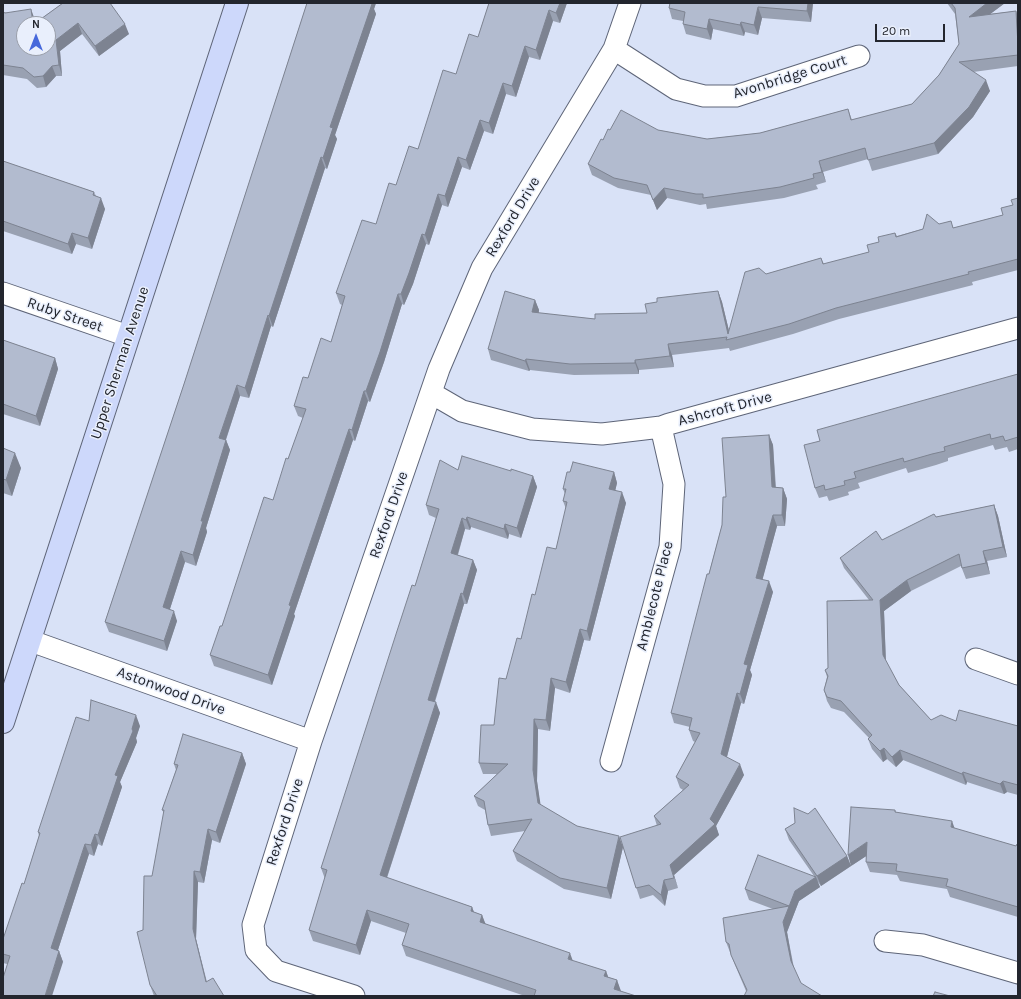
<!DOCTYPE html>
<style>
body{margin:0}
#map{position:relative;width:1021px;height:999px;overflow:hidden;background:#d9e2f7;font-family:Karla,sans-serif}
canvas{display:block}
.frame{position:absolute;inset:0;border:4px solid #23262e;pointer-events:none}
.north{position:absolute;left:16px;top:16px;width:40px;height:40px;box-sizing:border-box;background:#e9effc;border:1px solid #9a9faa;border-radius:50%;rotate:0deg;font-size:11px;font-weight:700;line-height:16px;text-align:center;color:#23262e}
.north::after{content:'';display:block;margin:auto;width:14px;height:18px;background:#4668db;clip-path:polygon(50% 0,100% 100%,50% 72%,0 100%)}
.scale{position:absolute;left:875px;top:24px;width:70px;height:18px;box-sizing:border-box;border:2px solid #23262e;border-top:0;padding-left:5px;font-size:12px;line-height:14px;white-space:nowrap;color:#23262e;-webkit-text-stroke:3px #e9effc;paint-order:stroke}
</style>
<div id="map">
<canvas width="1021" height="999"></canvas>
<div class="frame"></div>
<div class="north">N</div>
<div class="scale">20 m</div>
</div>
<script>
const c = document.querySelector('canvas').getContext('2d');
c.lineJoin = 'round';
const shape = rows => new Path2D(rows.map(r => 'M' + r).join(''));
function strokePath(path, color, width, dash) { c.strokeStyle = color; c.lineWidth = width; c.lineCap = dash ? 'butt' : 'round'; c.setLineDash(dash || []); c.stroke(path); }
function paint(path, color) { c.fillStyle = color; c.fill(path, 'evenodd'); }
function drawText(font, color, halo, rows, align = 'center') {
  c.font = font + ' Karla,sans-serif'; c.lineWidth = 3; c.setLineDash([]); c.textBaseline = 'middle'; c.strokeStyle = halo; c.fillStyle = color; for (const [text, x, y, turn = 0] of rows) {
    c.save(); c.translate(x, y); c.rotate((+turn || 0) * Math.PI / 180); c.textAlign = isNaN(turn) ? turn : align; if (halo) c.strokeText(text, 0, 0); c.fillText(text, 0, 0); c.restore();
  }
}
const street = shape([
 [614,49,676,89,704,96,736,96,859,56],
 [3,293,128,336],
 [431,393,462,411,532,429,602,434,661,427,669,424,1018,328],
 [31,641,311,741],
 [976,659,1018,674],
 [611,761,670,547,674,484,661,427],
 [885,941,923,945,1018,973],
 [354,996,276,971,256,950,253,925,311,741,439,369,482,268,614,49,630,3]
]);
const secondary = shape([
 [3,722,237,3]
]);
strokePath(street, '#5e6578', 23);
strokePath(secondary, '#5e6578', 24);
strokePath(street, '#fff', 21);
strokePath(secondary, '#cdd8fb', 22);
paint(shape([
 [63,3,129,34,99,56,82,34,60,51,62,76,56,76,46,87,37,88,27,79,3,75,3,12,35,20,35,23],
 [307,3,376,3,374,9,376,14,335,135,337,139,327,169,325,168,273,327,271,326,249,398,240,396,226,440,230,450,206,528,207,532,196,566,185,562,170,609,177,621,167,651,109,632,105,622,184,384],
 [489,3,567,3,560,23,553,21,540,60,529,57,516,97,506,94,493,134,484,131,470,170,462,167,448,207,442,205,429,245,426,244,413,284,404,305,402,304,384,362,370,402,368,401,355,441,353,440,294,614,295,616,272,685,214,666,210,655,273,500,303,418,298,416,294,406,308,378,331,342,342,305,340,304,336,293,376,224,396,185,418,149,456,74,478,37],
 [670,3,813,3,811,22,762,18,758,35,745,32,744,36,713,29,711,40,686,34,683,24,683,21,672,19,669,8],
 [947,3,1005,3,990,14,1016,11,1018,17,1018,66,973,72,990,91,973,117,938,154,872,171,868,159,823,172,826,182,816,185,818,189,784,198,707,209,706,204,700,205,667,198,657,210,651,195,618,188,592,175,588,164,603,140,610,130,658,130,707,139,760,133,848,109,852,120,912,104,939,75,959,44,955,14],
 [3,161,94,192,96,196,105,209,92,249,76,244,72,254,3,231],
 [1018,198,1018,270,972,282,973,285,839,319,793,334,730,351,729,348,672,355,674,367,639,370,639,374,574,375,530,370,529,371,491,360,488,349,535,300,539,310,539,313,595,319,647,313,657,302,718,291,722,302,729,331,766,274,821,258,824,264,869,252,879,242,895,233,897,236,951,221,953,228,1003,215,1013,205],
 [3,340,55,358,58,369,40,426,3,414],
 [1018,374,1018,449,1009,452,1007,447,995,450,993,445,948,458,948,461,936,465,908,473,906,468,858,483,860,488,848,492,849,495,829,501,827,496,819,498,815,488,820,441],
 [769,435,773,445,776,487,783,488,787,499,785,526,777,526,762,580,773,592,750,670,752,675,744,704,741,703,727,757,744,775,716,826,719,835,674,875,678,888,668,891,665,906,653,895,640,899,623,847,611,899,564,889,517,861,513,851,525,831,491,836,488,825,485,810,478,806,474,796,497,774,483,774,479,763,494,725,506,679,521,639,535,595,556,549,566,509,563,501,565,494,563,489,570,472,614,472,617,483,615,491,626,503,590,641,584,640,570,693,555,688,550,731,538,729,537,781,540,805,577,826,622,844,657,826,654,816,683,790,680,788,676,777,695,742,693,741,689,730,690,727,674,723,671,713,722,525,726,497],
 [3,448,21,468,12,496,3,493],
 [458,470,511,471,533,476,537,487,521,538,509,534,508,539,471,527,470,530,465,529,458,555,473,560,477,570,467,604,464,604,435,702,440,713,387,878,472,907,474,912,482,915,485,924,573,961,606,971,608,977,617,980,620,991,636,996,525,996,406,956,402,945,406,933,371,921,360,955,313,941,309,930,325,879,321,868,415,586,436,518,429,515,426,505],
 [994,505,998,516,1007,557,987,561,990,574,966,579,961,566,911,591,884,611,886,662,899,685,931,720,956,721,1018,726,1018,795,1007,792,1004,794,967,782,966,785,903,760,896,767,887,759,883,762,872,749,868,739,869,738,844,712,831,708,827,701,824,690,827,677,825,670,828,668,869,600,844,568,840,558,936,517],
 [89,721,140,726,136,738,137,742,120,782,122,787,102,846,98,844,94,856,89,854,58,950,59,951,63,962,7,964,3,963,3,939,24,884,39,836,38,832],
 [242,753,246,764,220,843,212,840,204,883,198,882,196,939,207,982,224,996,154,996,150,985,143,930,164,813,162,810,176,770,174,764],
 [895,810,896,812,1016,846,1018,844,1018,917,950,897,947,889,900,881,897,875,870,872,866,862,866,856,851,866],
 [795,823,847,856,851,866,821,886,817,881,820,887,799,901,787,932,794,968,746,991,735,965,726,942,773,909,749,900,745,889,814,876,789,840,785,829]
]), '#99a1b2');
paint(shape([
 [369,3,376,3,374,9,376,14,335,135,337,139,327,169,323,158,330,127],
 [560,3,567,3,560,23,556,13],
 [808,3,813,3,811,22,807,11],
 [987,3,1005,3,973,27,969,17],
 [758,7,762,18,758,35,754,25],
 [31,9,35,20,35,24,33,24],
 [549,10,553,21,540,60,536,50],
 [1016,11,1018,17,1018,45],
 [709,19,713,29,711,40,707,29],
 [741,22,745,32,744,36,740,25],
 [78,23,82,34,60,51,62,76,59,65,56,40],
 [125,24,129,34,99,56,95,46],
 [525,46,529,57,516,97,512,86],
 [52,66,56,76,46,87,43,76],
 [986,80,990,91,973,117,938,154,934,143],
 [503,83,506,94,493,134,489,123],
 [480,120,484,131,470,170,466,160],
 [321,157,325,168,273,327,269,316],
 [458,157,462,167,448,207,445,196],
 [819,161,823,172,826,182,822,172],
 [664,188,667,198,657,210,653,200],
 [438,194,442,205,429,245,425,235],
 [101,198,105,209,92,249,88,238],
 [72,233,76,244,72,254,68,244],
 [422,234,426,244,413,284,404,305,401,294],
 [718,291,722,302,731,339,728,334],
 [398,294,402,304,384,362,370,402,366,391],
 [535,300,539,310,536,323,532,312],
 [268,315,271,326,249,398,245,388],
 [668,344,672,355,674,367,670,356],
 [55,358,58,369,40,426,36,416],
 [526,359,530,370,529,371,525,361],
 [635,360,639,370,639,374,635,363],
 [237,385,240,396,223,448,219,438],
 [364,391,368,401,355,441,352,430],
 [349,429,353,440,294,614,295,616,272,685,268,675,289,605],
 [769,435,773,445,776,498,772,487],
 [226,440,230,450,206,528,207,532,196,566,193,555,201,521],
 [15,453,21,468,12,496,6,480],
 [614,472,617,483,613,500,609,489],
 [533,476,537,487,521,538,517,528],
 [783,488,787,499,785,526,782,515],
 [622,492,626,503,590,641,587,631],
 [994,505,998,516,1007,557,1003,547],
 [773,515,777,526,760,589,756,578],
 [467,517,471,527,470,530,466,520],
 [462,518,465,529,455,563,451,553],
 [505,524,509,534,508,539,504,529],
 [181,551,185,562,167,618,163,607],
 [983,551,987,561,990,574,986,563],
 [473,560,477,570,467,604,463,594],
 [907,580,911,591,884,611,886,666,883,655,880,600],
 [769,581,773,592,750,670,752,675,744,704,740,694,744,664],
 [461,593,464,604,432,710,428,700],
 [174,611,177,621,167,651,164,641],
 [580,629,584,640,570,693,566,682],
 [551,678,555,688,550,731,546,720],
 [737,693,741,703,725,764,721,754],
 [436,702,440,713,384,886,380,875],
 [136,715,140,726,136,738,137,742,120,782,122,787,102,846,98,835,115,775],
 [534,719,538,729,537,781,542,814,538,803,533,770],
 [884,748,887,759,883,762,880,751],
 [900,750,903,760,896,767,892,757],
 [242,753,246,764,220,843,216,832],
 [740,764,744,775,716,826,719,835,674,875,678,888,670,865,710,819],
 [963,772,967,782,966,785,962,774],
 [1003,781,1007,792,1004,794,1000,784],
 [952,821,956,832,951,827],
 [208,829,212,840,204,883,200,872],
 [95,834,98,844,94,856,91,845],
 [619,836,623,847,611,899,607,888],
 [867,842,871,853,851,866,848,855],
 [85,844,89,854,55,959,51,948],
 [847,856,851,866,821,886,817,876],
 [194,871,198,882,196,939,209,993,206,982,193,929],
 [816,877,820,887,799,901,787,932,794,972,791,961,783,922,795,891],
 [664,880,668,891,665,906,661,895],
 [472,907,476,918,471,911],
 [367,910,371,921,360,955,356,945],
 [482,915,486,925,480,922],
 [59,951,63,962,52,996,45,996],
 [570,953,574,964,568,959],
 [606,971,610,982,604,976],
 [617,980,621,991,619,996,614,989]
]), '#7d8391');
const building = shape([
 [63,3,110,3,125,24,95,46,78,23,56,40,59,65,52,66,43,76,34,77,23,68,3,65,3,12,5,13,31,9,33,24,24,24,24,48,48,48,48,24,34,24,63,3],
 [307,3,370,3,372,4,330,127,333,128,323,158,321,157,269,316,268,315,245,388,237,385,219,438,226,440,201,521,203,521,193,555,181,551,163,607,174,611,164,641,105,622,184,384,307,3],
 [489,3,560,3,556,13,549,10,536,50,525,46,512,86,503,83,489,123,480,120,466,160,458,157,445,196,438,194,425,235,422,234,409,273,401,294,398,294,380,352,366,391,364,391,352,430,349,429,289,605,291,606,268,675,210,655,220,626,222,626,264,497,273,500,286,458,288,459,306,409,294,406,303,377,308,378,321,338,331,342,345,296,336,293,362,220,376,224,389,183,396,185,409,146,418,149,443,70,456,74,469,34,478,37,489,3],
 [670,3,808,3,807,11,758,7,754,25,741,22,740,25,709,19,707,29,683,24,685,12,669,8,670,3],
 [951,3,987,3,969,17,1016,11,1018,45,1018,55,959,62,986,80,969,107,934,143,868,160,865,148,819,161,822,172,813,174,814,178,780,187,703,198,703,194,696,194,664,188,653,200,647,185,614,178,588,164,601,139,603,140,608,129,610,130,621,110,658,130,707,139,760,133,848,109,851,120,912,104,939,75,959,44,955,8,951,3],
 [3,161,94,192,93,195,101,198,88,238,72,233,68,244,3,221,3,161],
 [1018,198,1018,259,968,272,969,274,836,308,789,324,726,340,727,337,668,344,670,356,635,360,635,363,570,364,526,359,525,361,488,349,505,291,535,300,532,312,595,319,595,314,647,313,645,304,657,302,657,298,718,291,728,334,745,272,759,268,766,274,821,258,823,264,869,252,867,245,879,242,878,237,895,233,896,237,923,229,927,214,939,224,951,221,953,228,1003,215,1001,208,1013,205,1011,200,1018,198],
 [3,340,55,358,36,416,3,404,3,340],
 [1018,374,1018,437,1005,441,1003,436,991,439,990,434,944,447,945,451,932,454,904,462,903,458,854,472,856,478,844,481,845,485,825,490,824,485,815,488,804,445,820,441,817,430,1018,374],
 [769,435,772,487,783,488,782,515,773,515,756,578,769,581,744,664,748,665,740,694,737,693,721,754,740,764,710,819,715,824,670,865,674,878,664,880,661,895,649,885,636,888,620,837,661,824,654,816,689,785,676,777,700,733,689,730,692,718,671,713,707,574,709,574,722,525,723,497,726,497,722,438,769,435],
 [3,448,15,453,6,480,3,479,3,448],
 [462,456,511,471,511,469,533,476,517,528,505,524,504,529,467,517,466,520,462,518,451,553,473,560,463,594,461,593,428,700,436,702,380,875,472,907,471,911,482,915,480,922,570,953,568,959,606,971,604,976,617,980,614,989,636,996,534,996,536,990,402,945,409,924,367,910,356,945,309,930,327,870,321,868,397,631,412,585,415,586,439,509,426,505,440,460,458,470,462,456],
 [573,462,614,472,609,489,622,492,587,631,580,629,566,682,551,678,546,720,534,719,533,770,538,803,577,826,619,836,607,888,560,878,513,851,532,819,488,825,484,801,474,796,508,764,479,763,481,725,494,725,499,678,506,679,517,638,521,639,532,594,535,595,547,547,556,549,567,502,563,501,566,489,563,489,567,472,570,472,573,462],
 [994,505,1003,547,983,551,986,563,962,568,959,554,907,580,880,600,883,655,899,685,931,720,941,715,956,721,959,710,1018,726,1018,785,1003,781,1000,784,963,772,962,774,900,750,892,757,884,748,880,751,868,739,872,735,841,701,827,697,824,690,828,676,825,670,828,668,827,601,873,600,840,558,876,531,882,540,934,514,936,517,994,505],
 [91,700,136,715,132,729,133,731,115,775,118,776,98,835,95,834,91,845,85,844,51,948,59,951,45,996,3,996,3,978,10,956,3,954,3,939,22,883,24,884,40,833,38,832,76,717,89,721,91,700],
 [183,734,242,753,216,832,208,829,200,872,194,871,193,929,206,982,213,978,224,996,157,996,150,985,137,932,143,930,144,876,152,876,164,810,162,810,178,765,174,764,183,734],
 [851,807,895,810,895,812,952,821,951,827,1016,846,1017,844,1018,844,1018,907,946,886,948,879,896,871,897,864,866,862,867,842,848,855,851,807],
 [794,808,808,814,815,808,847,856,817,876,785,829,795,823,794,808],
 [758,855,816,877,795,891,783,922,791,961,801,983,822,996,744,996,747,990,731,955,729,944,726,942,723,918,789,906,745,889,758,855],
 [935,992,950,996,933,996,935,992]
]);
paint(building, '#b2bbcf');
strokePath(building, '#7d8391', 1);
drawText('15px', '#23262e', '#e9effc', [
 ["Avonbridge Court",790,77,-17],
 ["Rexford Drive",513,217,-59],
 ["Ruby Street",65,315,19],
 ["Upper Sherman Avenue",120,363,-72],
 ["Ashcroft Drive",725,409,-15],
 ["Rexford Drive",389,515,-71],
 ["Amblecote Place",655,596,-76],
 ["Astonwood Drive",171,691,20],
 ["Rexford Drive",285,822,-72]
]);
</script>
